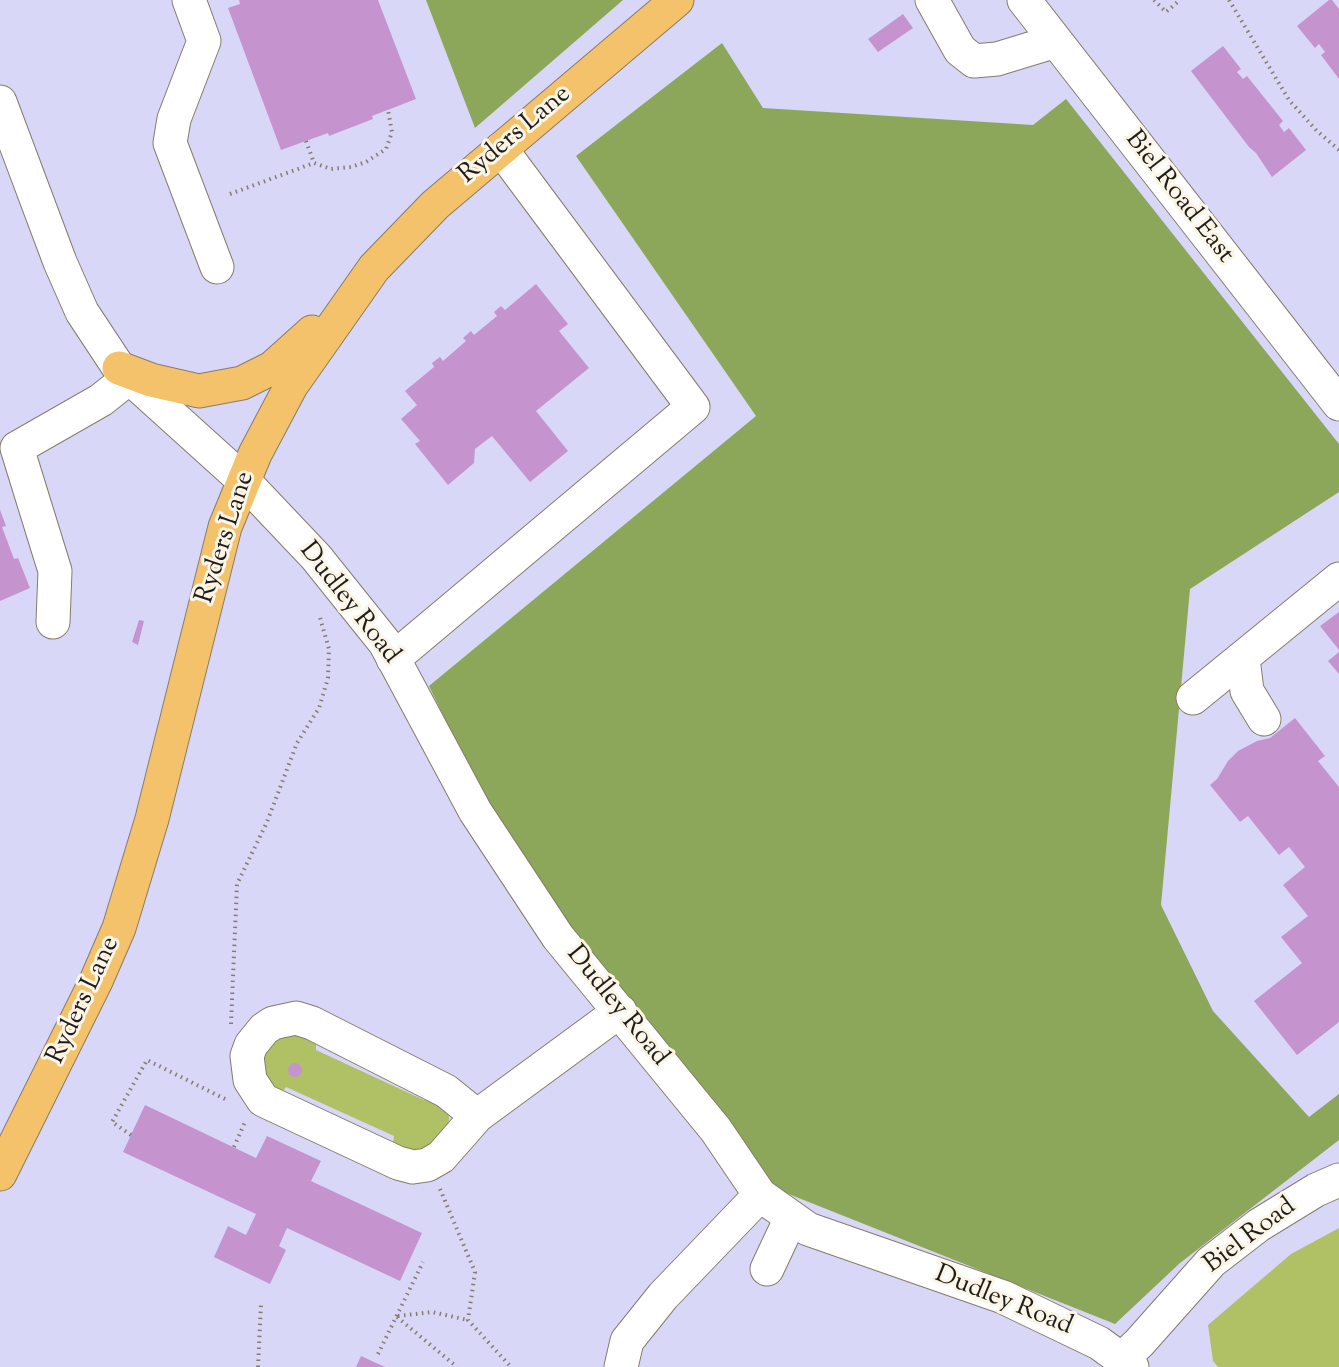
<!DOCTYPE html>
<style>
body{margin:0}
canvas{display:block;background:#f1dcbc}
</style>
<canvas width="1339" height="1367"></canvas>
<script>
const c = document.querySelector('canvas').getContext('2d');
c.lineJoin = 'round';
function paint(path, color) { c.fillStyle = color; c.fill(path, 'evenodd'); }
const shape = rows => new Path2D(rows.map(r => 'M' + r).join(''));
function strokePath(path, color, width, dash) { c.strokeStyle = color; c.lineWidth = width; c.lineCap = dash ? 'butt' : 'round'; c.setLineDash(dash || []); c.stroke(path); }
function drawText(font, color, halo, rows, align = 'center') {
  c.font = font + ' "Sorts Mill Goudy",serif'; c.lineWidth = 6; c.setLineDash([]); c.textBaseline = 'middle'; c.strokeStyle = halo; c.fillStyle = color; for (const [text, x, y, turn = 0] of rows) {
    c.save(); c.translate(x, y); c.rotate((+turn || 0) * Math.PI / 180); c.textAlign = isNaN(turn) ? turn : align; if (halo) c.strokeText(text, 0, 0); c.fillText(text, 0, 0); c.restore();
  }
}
paint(shape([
 [0,0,1339,0,1339,1367,0,1367]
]), '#d9d7f8');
paint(shape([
 [286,1032,316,1040,316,1050,424,1100,431,1096,446,1105,449,1118,448,1129,418,1156,393,1143,394,1136,286,1087,284,1090,277,1092,263,1076,263,1053,268,1045],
 [1339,1228,1339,1367,1218,1367,1213,1361,1208,1325,1291,1254]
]), '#b0c165');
paint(shape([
 [426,0,623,0,475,128],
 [722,43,763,108,1033,125,1066,99,1339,444,1339,492,1190,589,1161,905,1213,1011,1309,1117,1339,1094,1339,1140,1180,1263,1115,1324,751,1179,550,937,429,686,756,416,576,156]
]), '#8ca75a');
paint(shape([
 [239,0,378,0,416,99,372,116,373,119,329,136,328,133,281,150,228,8,240,4],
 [1329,0,1332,0,1339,9,1339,79,1321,55,1325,52,1319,44,1315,48,1297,26],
 [903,14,913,28,878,52,868,39],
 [1223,46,1241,69,1237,72,1243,79,1247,76,1283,121,1279,125,1284,132,1289,128,1306,150,1272,177,1256,153,1249,147,1191,71],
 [536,284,568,324,559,331,589,368,536,411,568,451,530,482,492,436,475,449,474,463,448,485,415,444,420,441,401,419,417,405,405,391,434,367,432,363,440,357,443,361,466,341,463,338,471,331,474,335,497,316,494,312,501,306,505,310],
 [0,510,6,526,2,527,14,559,18,558,30,588,0,601],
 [1339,612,1339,650,1320,626],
 [139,620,144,621,138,645,132,642],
 [1339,652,1339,674,1328,661],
 [1295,718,1325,756,1318,761,1339,787,1339,1022,1297,1055,1254,1001,1302,963,1281,937,1308,916,1283,885,1305,867,1289,847,1279,855,1248,816,1240,822,1210,785,1217,779,1228,761,1238,751,1257,741,1270,738],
 '288 1070a7 7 0 1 1 14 0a7 7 0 1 1-14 0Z',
 [145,1105,256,1158,267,1136,321,1161,311,1181,422,1233,400,1281,287,1228,279,1246,286,1250,270,1284,214,1257,228,1226,246,1235,256,1214,123,1152],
 [361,1356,385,1367,356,1367]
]), '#c594ce');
const minor = shape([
 [189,0,204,41,174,119,170,143,217,267],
 [932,0,960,50,974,61,997,59,1056,41],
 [1024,0,1339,404],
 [0,102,60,262,82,312,119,368,243,480,316,557,385,643,475,811,558,937,716,1130,760,1195,808,1229,1003,1297,1099,1343,1132,1367],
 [53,622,55,571,17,448,101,400,130,377],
 [1243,658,1247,691,1264,719],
 [393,659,693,407,501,149],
 [1193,698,1339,579],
 [477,1116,446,1091,312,1023,296,1018,273,1023,264,1029,251,1045,247,1056,250,1080,263,1100,398,1163,413,1167,427,1165,441,1157,477,1116,620,1011],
 [767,1269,791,1218],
 [1122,1359,1139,1343,1211,1262,1259,1225,1316,1190,1339,1180],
 [621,1367,627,1341,663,1296,760,1195]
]);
const major = shape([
 [119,368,151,380,199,391,242,383,272,368,312,332],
 [0,1174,96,981,119,928,152,819,225,527,255,454,291,386,374,268,435,205,677,0]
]);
strokePath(minor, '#867c6c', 35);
strokePath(major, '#867c6c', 35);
strokePath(shape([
 [1154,0,1166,12,1180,0],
 [1229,0,1289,100,1317,131,1339,150],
 [306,141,314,163],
 [230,194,314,163,331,169,351,167,366,162,386,149,392,132,388,110],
 [231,1024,237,884,267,822,297,743,319,708,328,678,329,649,319,614],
 [131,1135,112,1122,147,1060,229,1101],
 [234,1147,245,1122],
 [440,1189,475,1272,468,1320,511,1367],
 [398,1316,432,1312,468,1320],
 [397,1317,457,1367],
 [378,1354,423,1262],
 [258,1367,261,1304]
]), '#867c6c', 4, [1.5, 4.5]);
strokePath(minor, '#fff', 33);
strokePath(major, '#f4c26a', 33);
drawText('26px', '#1c1c1c', '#fcf5e5', [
 ["Ryders Lane",516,136,-40],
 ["Biel Road East",1178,198,52],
 ["Ryders Lane",227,538,-72],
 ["Dudley Road",348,604,52],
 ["Ryders Lane",85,1001,-65],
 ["Dudley Road",616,1007,51],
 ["Biel Road",1251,1237,-37],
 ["Dudley Road",1003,1302,22]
]);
</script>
